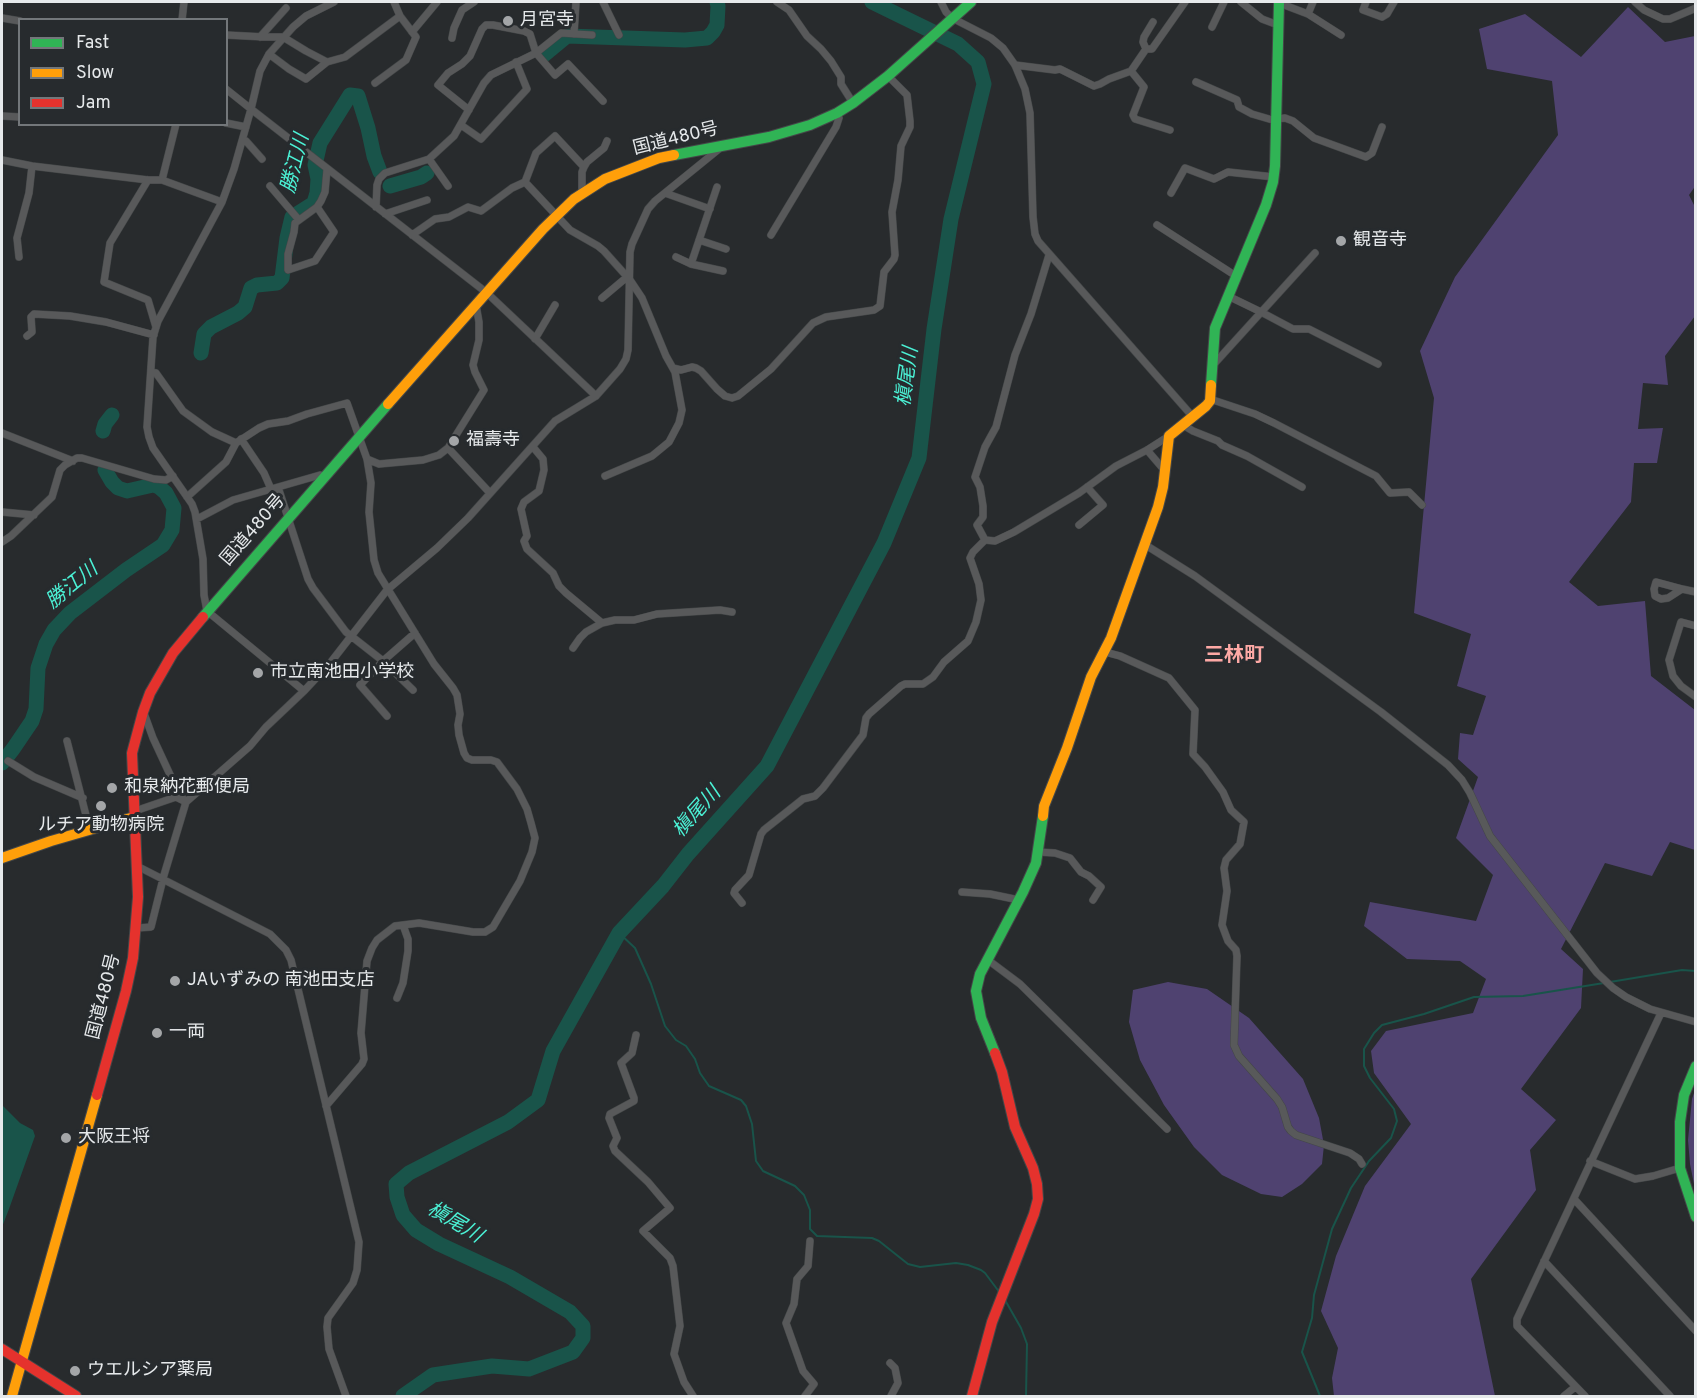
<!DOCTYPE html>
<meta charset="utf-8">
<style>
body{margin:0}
#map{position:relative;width:1697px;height:1398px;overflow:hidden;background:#282b2d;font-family:Overpass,sans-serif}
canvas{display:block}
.frame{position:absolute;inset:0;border:3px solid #e6e9eb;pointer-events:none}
.legend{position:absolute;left:18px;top:18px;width:210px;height:108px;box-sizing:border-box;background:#272b2e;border:2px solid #73777a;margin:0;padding:8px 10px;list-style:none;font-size:18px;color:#e6e9eb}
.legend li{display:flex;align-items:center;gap:12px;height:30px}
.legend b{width:30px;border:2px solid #73777a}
</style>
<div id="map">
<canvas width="1697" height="1398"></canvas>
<div class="frame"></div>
<ul class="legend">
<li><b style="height:8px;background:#30b455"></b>Fast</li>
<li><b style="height:8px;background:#ff9f0a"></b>Slow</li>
<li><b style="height:8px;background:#e5322d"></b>Jam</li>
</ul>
</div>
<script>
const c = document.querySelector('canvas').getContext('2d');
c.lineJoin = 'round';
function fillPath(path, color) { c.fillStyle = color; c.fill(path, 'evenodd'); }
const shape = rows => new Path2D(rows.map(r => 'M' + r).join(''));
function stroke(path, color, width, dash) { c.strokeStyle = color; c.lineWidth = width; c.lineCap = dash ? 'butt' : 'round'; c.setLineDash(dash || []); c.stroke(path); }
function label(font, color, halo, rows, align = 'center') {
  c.font = font + ' Overpass,"Noto Sans JP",sans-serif'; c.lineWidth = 6; c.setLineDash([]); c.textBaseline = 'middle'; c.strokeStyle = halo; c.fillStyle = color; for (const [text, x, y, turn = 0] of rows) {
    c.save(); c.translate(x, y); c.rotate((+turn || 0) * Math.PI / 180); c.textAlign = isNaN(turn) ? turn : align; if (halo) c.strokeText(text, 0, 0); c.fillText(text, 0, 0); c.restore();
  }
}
fillPath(shape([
 [1628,7,1665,42,1695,36,1696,185,1689,195,1695,207,1695,316,1665,356,1668,385,1643,383,1638,429,1663,428,1657,463,1634,463,1631,502,1569,582,1598,606,1645,601,1651,676,1695,710,1695,850,1670,842,1652,876,1605,863,1561,949,1583,969,1581,1008,1521,1089,1556,1120,1530,1150,1536,1190,1471,1279,1495,1396,1334,1396,1332,1378,1338,1348,1321,1311,1336,1256,1365,1186,1411,1124,1374,1073,1371,1051,1386,1031,1473,1013,1486,979,1460,961,1407,959,1364,926,1370,902,1476,921,1493,875,1456,838,1478,777,1458,759,1460,733,1473,735,1486,696,1457,686,1471,634,1414,613,1434,398,1420,351,1455,277,1558,135,1552,81,1487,69,1479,29,1525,14,1581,57],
 [1168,982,1207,989,1249,1018,1303,1079,1319,1118,1324,1145,1322,1164,1302,1184,1282,1197,1261,1194,1222,1175,1194,1147,1164,1105,1140,1060,1129,1022,1133,990],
 [1695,1090,1695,1189,1690,1164,1688,1140,1692,1099]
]), '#4f4270');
fillPath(shape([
 [2,1105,20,1123,33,1130,35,1136,9,1209,2,1227]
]), '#19544a');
stroke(shape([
 [619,933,635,948,651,984,665,1026,676,1040,686,1046,695,1059,700,1073,709,1086,741,1100,746,1106,752,1124,756,1161,763,1171,795,1186,804,1195,810,1210,810,1229,817,1236,872,1238,879,1241,908,1264,920,1267,956,1263,968,1265,981,1270,985,1273,1000,1293],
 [1610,982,1682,970,1696,971],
 [1005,1300,1021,1328,1027,1344,1026,1396],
 [1320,1396,1302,1352,1312,1318,1314,1295,1332,1229,1351,1188,1369,1161,1391,1138,1397,1121,1394,1109,1370,1078,1364,1066,1364,1049,1374,1033,1382,1025,1424,1014,1474,997,1523,996,1604,983]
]), '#19544a', 2);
stroke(shape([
 [544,55,567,36,685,40,707,38,713,32,717,25,718,6,717,2],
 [390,186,421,177,427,173],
 [201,353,204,334,211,327,238,313,245,307,251,288,257,285,277,283,282,278,287,238,292,217,314,203,317,193,318,179,315,165,320,143,350,95,358,96,368,128,374,156,380,172],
 [103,431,105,424,112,415],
 [2,763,13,749,32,721,36,709,38,668,46,644,54,630,70,613,126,570,163,545,172,530,174,508,166,493,159,487,153,485,127,491,118,488,112,482,105,470],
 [403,1396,433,1375,492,1366,529,1369,573,1352,583,1338,583,1326,570,1312,510,1277,439,1244,416,1230,403,1215,397,1197,396,1184,409,1173,508,1122,538,1100,553,1051,619,933,663,886,688,854,767,766,884,543,919,458,934,329,951,219,984,84,978,62,958,44,872,2]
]), '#19544a', 15);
const street = shape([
 [334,2,306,16,293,27,269,54,260,71,251,109,487,293,596,396],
 [603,2,619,35],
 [777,2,789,10,807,36,821,49,831,61,841,77,841,84,853,103],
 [941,2,946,12,952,18,991,38,1003,48,1015,65,1025,89,1030,113,1033,217,1035,234,1038,241,1193,417],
 [1241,2,1262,19,1278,25],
 [1366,2,1363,10,1382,17,1387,14,1394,2],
 [1635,2,1644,10,1663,19,1670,19,1696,8],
 [1279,3,1308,14,1341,35],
 [1308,14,1313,2],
 [2,18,20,21],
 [182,20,184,2],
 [1212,27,1224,2],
 [412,32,437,2],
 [574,34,576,2],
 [226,35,265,37,283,37,306,51,327,62],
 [260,37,286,8],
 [452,38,454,28,462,10,474,2],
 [1146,49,1143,42,1144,37,1153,22],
 [269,54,289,69,306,79,327,62,345,57,400,16],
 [1015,65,1055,70,1060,69,1094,86,1100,84,1109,79,1131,71],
 [1196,82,1237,100,1239,107,1252,114,1276,121],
 [375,83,406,60,416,37,400,16,394,2],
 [226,89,251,109,234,169,222,202,158,321,153,337,147,427,149,437,153,448,192,504,195,512,203,559,204,595,207,611,304,691],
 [469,110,438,85,448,73,462,64,470,56,482,29,486,25,493,25,524,31,530,34,536,53,555,75,568,64,603,101],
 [2,116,20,117],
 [1276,119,1285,118,1293,121,1314,138,1366,157,1372,153,1382,127],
 [226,123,246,127],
 [461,125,481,139,527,89,516,62],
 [1170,130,1135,119,1133,115,1144,87,1131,71,1146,49,1152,49,1185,2],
 [242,141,246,141,262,159],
 [429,159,448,186],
 [2,160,32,166,148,180,162,180,222,202],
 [148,180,110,243,104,282,148,300,156,327],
 [162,180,176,124],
 [525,182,570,230,598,246,604,251,630,280,642,298,666,356,675,372,682,410,679,423,669,442,652,456,605,476],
 [270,186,299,220],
 [582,193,582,172,584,167,587,162,604,148,607,141],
 [665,193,710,209],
 [1171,193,1185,168,1214,179,1228,172,1274,177],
 [317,207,334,232,315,261,288,270,288,254,294,232,295,223,317,207,321,201,325,192,327,169],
 [376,207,377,185,379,179,385,173,429,159,454,136,484,83,491,75,536,53,561,33,592,35],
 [385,214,427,200],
 [1157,225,1236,276],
 [412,235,435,219,449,217,468,207,481,211,512,188,525,182,536,153,555,136,584,167],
 [771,235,836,127,839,118,837,113],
 [699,240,726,249],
 [19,257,17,238,29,193,32,166],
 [676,257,691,264,723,271],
 [691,264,717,187],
 [1228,296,1261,312,1293,329,1309,329,1378,364],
 [602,298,627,277],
 [27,336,32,332,31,317,34,314,70,316,106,322,154,335],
 [535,339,555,305],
 [1214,364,1315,253],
 [673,368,681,370,692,367,696,368,701,371,717,389,725,396,732,398,738,396,771,369,813,323,826,317,874,310,880,306,884,272,894,259,895,255,892,212,898,180,901,146,910,127,910,121,907,95,888,76],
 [151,372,156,373,183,411,212,432,236,443],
 [1210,399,1255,414,1274,423,1376,476,1390,493,1409,492,1422,505],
 [1183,425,1193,431,1218,441,1222,445,1247,456,1302,487],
 [2,433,73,461],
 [241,439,264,473,271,489],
 [533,447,543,459,544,470,539,491,524,502,521,509,527,536,524,541,527,549,553,573,559,586,566,593,602,623],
 [448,448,490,493],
 [1147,450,1165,471],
 [367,459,379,464,423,460,439,455,448,448,484,390,475,372,473,365,479,340,479,322,476,305],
 [278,487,308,579,313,588,346,632,383,661,413,690],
 [187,497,226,462,236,443,259,428,268,424,288,421,307,414,347,403,367,459,371,483,369,512,374,560,378,573,434,664,453,688,457,695,460,714,458,725,459,735,464,753,467,758,472,760,491,760,497,762,517,789,527,809,531,823,535,838,532,852,520,881,493,927,485,932,473,932,419,923,395,926,377,940,372,948,367,961,361,1033,364,1059,362,1064,326,1106],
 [2,512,34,515],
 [197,519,233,500,320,475,324,477],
 [1079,525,1103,505,1087,487],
 [985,540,977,525,983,517,983,506,980,487,975,477,985,447,996,427,1015,355,1031,314,1049,255],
 [985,540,995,541,1014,532,1079,493,1116,466,1147,450,1169,436],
 [2,542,11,536,52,497,60,470,65,465,77,458,82,458,154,479,166,480,173,476],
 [1144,544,1195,576,1381,712,1448,765,1462,780,1470,793,1490,836,1597,973,1613,988,1626,997,1650,1009,1696,1022],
 [1682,589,1656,582,1654,589,1655,596,1661,599,1668,598,1682,589,1696,592],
 [1696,626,1681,622,1669,660,1673,676,1681,686,1696,697],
 [573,648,580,638,586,632,602,623,615,620,634,620,657,614,720,610,732,612],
 [1105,652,1120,656,1169,678,1195,710,1193,754,1205,767,1223,792,1231,810,1244,822,1240,844,1226,860,1224,868,1227,891,1222,925,1228,941,1236,950,1237,956,1234,1045,1239,1056,1277,1099,1282,1107,1288,1127,1291,1131,1296,1135,1350,1153,1359,1159,1362,1164],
 [145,716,153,738,179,794,186,802],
 [387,716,360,685,383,661,415,633],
 [67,741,90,831],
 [8,761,34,777,83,798],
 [136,815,138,810,176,797,182,800],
 [1038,852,1055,853,1070,858,1081,872,1089,876,1101,887,1093,900],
 [137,866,270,934,286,950,291,960,359,1242,357,1270,353,1283,328,1318,327,1327,329,1349,346,1396],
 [962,892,990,894,1019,900],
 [742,903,734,893,735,890,749,875,761,834,764,830,803,799,815,796,823,788,863,735,866,718,869,714,901,686,905,684,923,684,933,677,944,662,968,641,976,622,981,600,979,584,970,558,973,552,985,540],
 [137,928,151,927,164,875,186,802,250,746,266,727,304,691,331,662,387,590,437,548,468,518,555,421,596,396,620,369,626,359,628,350,630,252,632,244,648,209,655,201,719,149],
 [988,960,1020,984,1167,1129],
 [397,998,403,983,408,951,408,939,403,925],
 [636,1035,632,1053,621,1063,634,1098,634,1101,610,1114,609,1118,617,1138,613,1146,615,1151,648,1182,670,1208,643,1231,670,1258,673,1266,680,1326,674,1354,684,1382,693,1396],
 [1590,1161,1635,1179,1653,1176,1680,1168],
 [1574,1199,1696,1331],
 [1544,1261,1670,1396],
 [890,1363,895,1368,898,1383,891,1396],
 [805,1396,814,1384,803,1371,786,1323,794,1304,797,1279,808,1266,810,1241],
 [1564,1396,1575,1387],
 [1585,1396,1517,1326,1517,1319,1661,1013]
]);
const fast = shape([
 [674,155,769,137,810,125,837,113,853,103,888,76,971,2],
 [1211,385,1215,328,1266,205,1273,182,1275,166,1279,2],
 [203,617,388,404],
 [995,1053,981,1018,976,991,980,974,1023,892,1036,863,1043,816],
 [1696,1066,1684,1095,1680,1122,1680,1168,1696,1217]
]);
const slow = shape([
 [388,404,543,229,574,199,605,179,659,158,674,155],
 [1043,816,1044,806,1067,748,1091,677,1111,638,1158,507,1163,487,1169,436,1206,406,1210,401,1211,385],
 [2,858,51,841,134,817],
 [12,1396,97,1095]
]);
const jam = shape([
 [97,1095,126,991,133,958,138,897,132,753,143,712,150,693,173,653,203,617],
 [2,1349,76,1396],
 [972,1396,992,1322,1034,1214,1038,1199,1037,1184,1033,1168,1015,1127,1002,1072,995,1053]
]);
stroke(street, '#444748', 8);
stroke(fast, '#444748', 12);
stroke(slow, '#444748', 12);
stroke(jam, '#444748', 12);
stroke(street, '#58595a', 7);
stroke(fast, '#30b455', 10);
stroke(slow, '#ff9f0a', 10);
stroke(jam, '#e5322d', 10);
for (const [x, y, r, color] of [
 [508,21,6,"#a4a6a8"],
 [1341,241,6,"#a4a6a8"],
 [454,441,6,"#a4a6a8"],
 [258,673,6,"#a4a6a8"],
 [112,788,6,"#a4a6a8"],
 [101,806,6,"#a4a6a8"],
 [175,981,6,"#a4a6a8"],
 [157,1033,6,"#a4a6a8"],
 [66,1138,6,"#a4a6a8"],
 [75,1371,6,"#a4a6a8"]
]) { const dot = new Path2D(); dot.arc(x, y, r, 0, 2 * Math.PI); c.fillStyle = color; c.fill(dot); stroke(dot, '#272b2e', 2); }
label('18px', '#e6e9eb', '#272b2e', [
 ["月宮寺",520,21],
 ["観音寺",1353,241],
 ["福壽寺",466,441],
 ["市立南池田小学校",270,673],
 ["和泉納花郵便局",124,788],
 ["ルチア動物病院",101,826,"center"],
 ["JAいずみの 南池田支店",187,981],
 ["一両",169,1033],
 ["大阪王将",78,1138],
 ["ウエルシア薬局",87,1371]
], 'left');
label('18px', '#e6e9eb', '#272b2e', [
 ["国道480号",676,140,-14],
 ["国道480号",254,531,-49],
 ["国道480号",105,997,-76]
]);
label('italic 20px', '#4bf1d5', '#272b2e', [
 ["勝江川",297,164,-76],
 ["槇尾川",909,377,-82],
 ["勝江川",73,587,-39],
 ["槇尾川",698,813,-48],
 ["槇尾川",454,1224,31]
]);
label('bold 20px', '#fda9a5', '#272b2e', [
 ["三林町",1234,657]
]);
</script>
